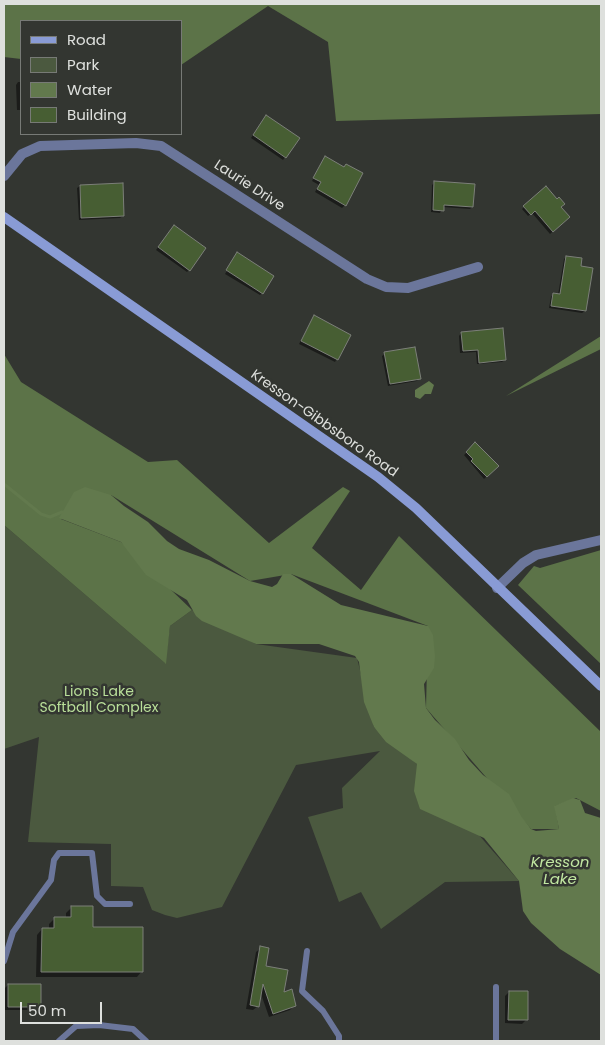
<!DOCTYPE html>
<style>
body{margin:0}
#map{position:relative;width:605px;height:1045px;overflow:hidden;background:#333631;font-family:Poppins,sans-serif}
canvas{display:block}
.frame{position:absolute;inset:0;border:5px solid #dee0dd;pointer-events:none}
.legend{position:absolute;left:20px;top:20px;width:162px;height:115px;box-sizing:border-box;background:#333631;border:1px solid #777a76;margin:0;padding:6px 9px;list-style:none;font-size:15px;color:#dee0dd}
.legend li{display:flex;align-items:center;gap:10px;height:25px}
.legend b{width:25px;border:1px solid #777a76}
.scale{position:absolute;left:20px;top:1002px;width:82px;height:22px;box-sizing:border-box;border:2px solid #dee0dd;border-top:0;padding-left:6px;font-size:15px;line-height:18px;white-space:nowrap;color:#dee0dd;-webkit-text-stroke:4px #333631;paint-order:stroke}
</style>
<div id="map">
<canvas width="605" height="1045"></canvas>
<div class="frame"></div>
<ul class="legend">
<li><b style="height:6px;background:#899bd5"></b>Road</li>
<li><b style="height:14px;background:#4b593f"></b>Park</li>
<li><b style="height:14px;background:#62794d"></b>Water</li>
<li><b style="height:14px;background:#475e33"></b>Building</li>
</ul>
<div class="scale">50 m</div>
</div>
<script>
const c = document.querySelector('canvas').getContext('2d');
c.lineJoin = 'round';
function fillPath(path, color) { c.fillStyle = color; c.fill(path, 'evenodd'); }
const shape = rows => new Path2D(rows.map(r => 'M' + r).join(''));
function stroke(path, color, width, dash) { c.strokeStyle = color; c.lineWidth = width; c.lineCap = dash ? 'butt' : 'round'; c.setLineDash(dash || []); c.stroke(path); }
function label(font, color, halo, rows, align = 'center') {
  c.font = font + ' Poppins,sans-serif'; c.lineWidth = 5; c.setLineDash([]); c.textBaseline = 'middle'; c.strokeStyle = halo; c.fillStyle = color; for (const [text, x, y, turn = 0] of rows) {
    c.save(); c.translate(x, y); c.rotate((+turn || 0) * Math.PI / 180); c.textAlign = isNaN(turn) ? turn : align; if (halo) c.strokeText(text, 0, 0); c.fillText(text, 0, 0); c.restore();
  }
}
fillPath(shape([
 [4,525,165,663,170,626,192,610,256,644,357,658,374,727,417,764,519,881,445,882,381,929,361,892,339,902,308,817,343,808,342,788,380,751,296,765,222,907,177,918,165,915,152,910,143,887,111,886,111,844,28,842,39,737,4,749]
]), '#4b593f');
fillPath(shape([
 [4,4,601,4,601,114,336,121,328,42,268,6,181,65,181,21,21,21,21,59,4,57],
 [601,336,601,349,506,396],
 [4,354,21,382,148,462,177,460,269,543,343,487,350,491,312,548,361,590,399,536,601,732,601,811,576,798,555,806,559,829,531,829,426,708,428,626,291,574,250,581,111,495,61,519,121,542,192,610,170,626,166,664,4,525],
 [601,550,601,664,518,585,534,566,540,568]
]), '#5c7348');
fillPath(shape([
 [429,381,434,385,431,394,425,394,420,399,415,397,415,390],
 [85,487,111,495,124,506,148,522,167,541,179,549,209,560,250,581,272,587,277,584,283,574,291,574,341,605,428,626,433,635,435,656,434,668,424,684,426,708,435,720,455,739,469,760,483,775,509,794,521,816,531,829,536,831,559,829,554,806,573,798,580,800,585,813,601,818,601,975,560,949,531,923,523,911,519,881,484,838,420,809,414,791,417,764,386,742,374,727,364,702,359,662,355,656,319,644,256,644,202,621,196,616,187,600,146,575,121,542,59,518,74,492]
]), '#62794d');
fillPath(shape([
 [18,82,21,82,21,110,17,110,16,85],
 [264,119,299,138,283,160,251,138],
 [323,160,345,205,342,208,315,192,319,185,312,181],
 [435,182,472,207,470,209,443,207,440,213,431,212,432,185],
 [80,186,123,216,120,218,79,220,77,188],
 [546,188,568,217,550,234,532,213,528,216,522,209],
 [172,229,189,270,187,272,156,250],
 [237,255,262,293,260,295,225,274],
 [566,257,579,267,585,311,582,313,549,308,551,297,553,294,558,295,564,259],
 [314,317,350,335,335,362,299,344],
 [461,333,505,360,502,362,477,364,476,352,460,353,459,336],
 [385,354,419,378,417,381,388,386,382,356],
 [475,444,497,466,484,479,464,455],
 [71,908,92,928,142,971,137,977,36,977,37,935,42,929,49,929,49,924,54,919,66,919,66,913],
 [261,948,264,967,283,994,292,991,294,998,293,1000,294,1005,290,1010,269,1017,260,991,258,1006,253,1010,246,1009,256,952],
 [8,985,39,1006,35,1010,4,1010,4,989],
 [509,992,526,1020,522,1024,505,1023,505,996]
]), '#0007');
stroke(shape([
 [4,484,41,514,50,517,62,512]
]), '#62794d', 3);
const building = shape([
 [266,115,300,138,286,158,253,135,266,115],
 [325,156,344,167,346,164,363,173,346,206,317,189,321,182,313,178,325,156],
 [434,181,475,184,473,207,444,205,444,211,433,210,434,181],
 [123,183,124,216,81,218,80,185,123,183],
 [546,186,557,199,559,197,565,204,561,207,570,217,553,232,535,211,531,215,523,206,546,186],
 [174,225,206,248,190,271,158,247,174,225],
 [237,252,274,276,263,294,226,270,237,252],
 [566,256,582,258,581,266,593,268,586,311,551,306,553,293,560,294,566,256],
 [314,315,351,335,338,360,301,341,314,315],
 [503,328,506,360,479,363,478,350,463,351,461,332,503,328],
 [415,347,421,379,390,384,384,352,415,347],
 [475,442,499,466,487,477,471,461,473,459,466,452,475,442],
 [71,906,93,906,93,927,143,927,143,972,41,972,42,928,54,928,54,917,71,917,71,906],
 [260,946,269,948,266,966,288,970,284,992,292,989,296,1006,273,1014,263,984,259,1007,250,1005,260,946],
 [8,984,41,984,41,1007,8,1007,8,984],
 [509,991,528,991,528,1020,508,1020,509,991]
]);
fillPath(building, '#475e33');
stroke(building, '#7c7f79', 1);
stroke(shape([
 [307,951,302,991,323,1011,339,1036,339,1041],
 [4,961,13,932,51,880,54,860,59,853,92,853,97,896,105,904,130,904],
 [59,1041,76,1026,99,1025,133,1029,146,1041],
 [496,1041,496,987]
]), '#6b769b', 6);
stroke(shape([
 [4,176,22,154,40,146,136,143,161,146,367,279,386,287,408,288,478,267],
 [497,588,523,563,536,555,601,540]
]), '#6b769b', 10);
stroke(shape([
 [4,217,378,477,416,508,601,686]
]), '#899bd5', 10);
label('14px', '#dee0dd', '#333631', [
 ["Laurie Drive",249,186,33],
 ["Kresson-Gibbsboro Road",324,424,35]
]);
label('14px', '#b9df99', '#333631', [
 ["Lions Lake",99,692],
 ["Softball Complex",99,708]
]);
label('italic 15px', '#c2e8a2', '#333631', [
 ["Kresson",560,863],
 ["Lake",560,880]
]);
</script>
